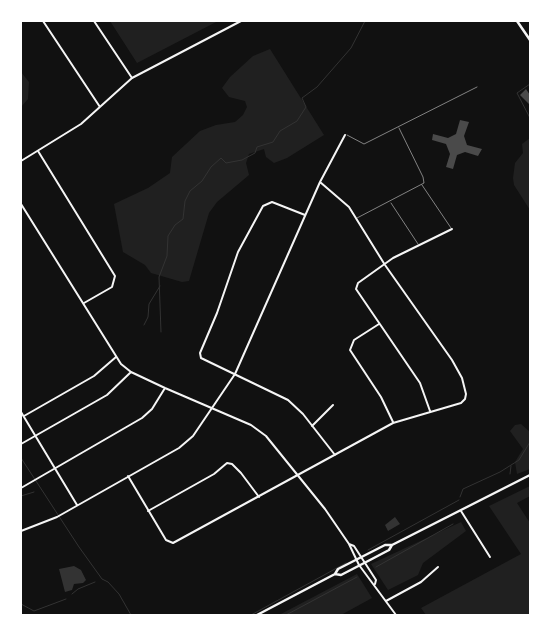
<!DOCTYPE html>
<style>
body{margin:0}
#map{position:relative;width:551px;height:636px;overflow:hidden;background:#111;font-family:Raleway,sans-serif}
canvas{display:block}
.frame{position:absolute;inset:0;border:22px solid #fff;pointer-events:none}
</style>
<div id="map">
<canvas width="551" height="636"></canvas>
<div class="frame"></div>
</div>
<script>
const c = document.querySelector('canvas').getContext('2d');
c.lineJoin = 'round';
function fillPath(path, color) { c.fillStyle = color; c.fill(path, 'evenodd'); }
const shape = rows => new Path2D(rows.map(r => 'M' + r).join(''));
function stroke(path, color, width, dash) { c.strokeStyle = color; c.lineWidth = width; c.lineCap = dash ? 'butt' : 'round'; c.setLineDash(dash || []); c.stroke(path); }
fillPath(shape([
 [110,21,218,21,137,63],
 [270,49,324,135,287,158,274,163,266,157,264,149,249,154,246,163,249,175,217,202,209,213,189,281,182,282,151,273,145,265,123,252,114,204,148,188,170,173,172,157,200,131,216,125,235,122,243,115,247,107,245,101,229,97,222,88,230,77,253,56],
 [21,72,29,82,28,99,21,107],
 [530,138,530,210,514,185,513,178,515,163,523,153,522,144],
 [521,424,530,432,530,469,517,474,515,462,523,449,510,431,515,425],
 [530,486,530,496,517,503,530,523,530,615,426,615,421,608,521,554,489,506],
 [461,522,466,531,423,563,418,575,388,590,371,564],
 [357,574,372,598,341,615,279,615]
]), '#202020');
fillPath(shape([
 [395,517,400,524,388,531,385,525],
 [74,566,81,570,86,580,83,583,74,584,72,590,65,592,59,569]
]), '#333');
stroke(shape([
 [530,84,517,93,530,118],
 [144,325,148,317,149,304,160,286],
 [161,332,159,277,167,256,168,236,175,225,183,219,185,201,190,191,202,181,211,167,221,158,226,163,242,160,255,153,257,147,273,142,280,131,297,121,306,107,302,98,317,87,351,48,365,21],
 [21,458,79,547,102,579,108,582,119,594,131,615],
 [510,474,511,466],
 [21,496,34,492],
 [460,497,463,489,500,472,519,460,530,442],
 [368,550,459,500],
 [376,567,453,524],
 [72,594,78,589,95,582],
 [21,604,34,611,66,599],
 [251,615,346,563],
 [286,615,357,577]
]), '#333', 1);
fillPath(shape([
 [526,89,530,95,530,105,520,95],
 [460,120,469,122,464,136,467,145,482,149,478,156,465,152,457,155,453,169,446,167,450,154,446,144,432,140,433,134,448,138,456,134]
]), '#4a4a4a');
stroke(shape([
 [347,135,364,144,477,87],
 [422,185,451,228],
 [391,203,418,244],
 [357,218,424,183,423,177,399,128]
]), '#f5f5f5', 0.5);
stroke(shape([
 [94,21,132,78],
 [38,151,115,276,112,287,84,303],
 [21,204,121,364,131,372,165,388,251,425,266,436,325,509,349,544,359,565,396,615],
 [305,215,272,202,263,206,238,252,217,313,200,353,201,358,288,400,303,414,335,455],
 [379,324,354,340,350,350,381,397,393,422],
 [430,411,420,383,356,289,358,283,393,258,452,229],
 [21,412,77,505],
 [24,416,94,376,116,357],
 [312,426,333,405],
 [21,444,107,395,131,372],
 [128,476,166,540,173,543,393,423,461,403,465,399,466,394,462,378,452,360,385,265,349,207,320,182],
 [21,488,142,418,152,409,165,388],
 [148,511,214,474,227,463,232,464,241,473,259,497],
 [461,511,490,557],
 [21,531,57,517,179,448,193,436,235,374,320,182,345,135],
 [349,544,354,546,376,580,375,584],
 [386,601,421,582,438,567]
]), '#f5f5f5', 2);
stroke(shape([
 [43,21,100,107],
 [21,161,81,124,132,78,241,21]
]), '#f5f5f5', 2);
stroke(shape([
 [517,21,530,40],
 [335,574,338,569,385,545,392,545],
 [257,615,335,574,341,575,370,560,389,550,392,545,530,475]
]), '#f5f5f5', 2.5);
</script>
